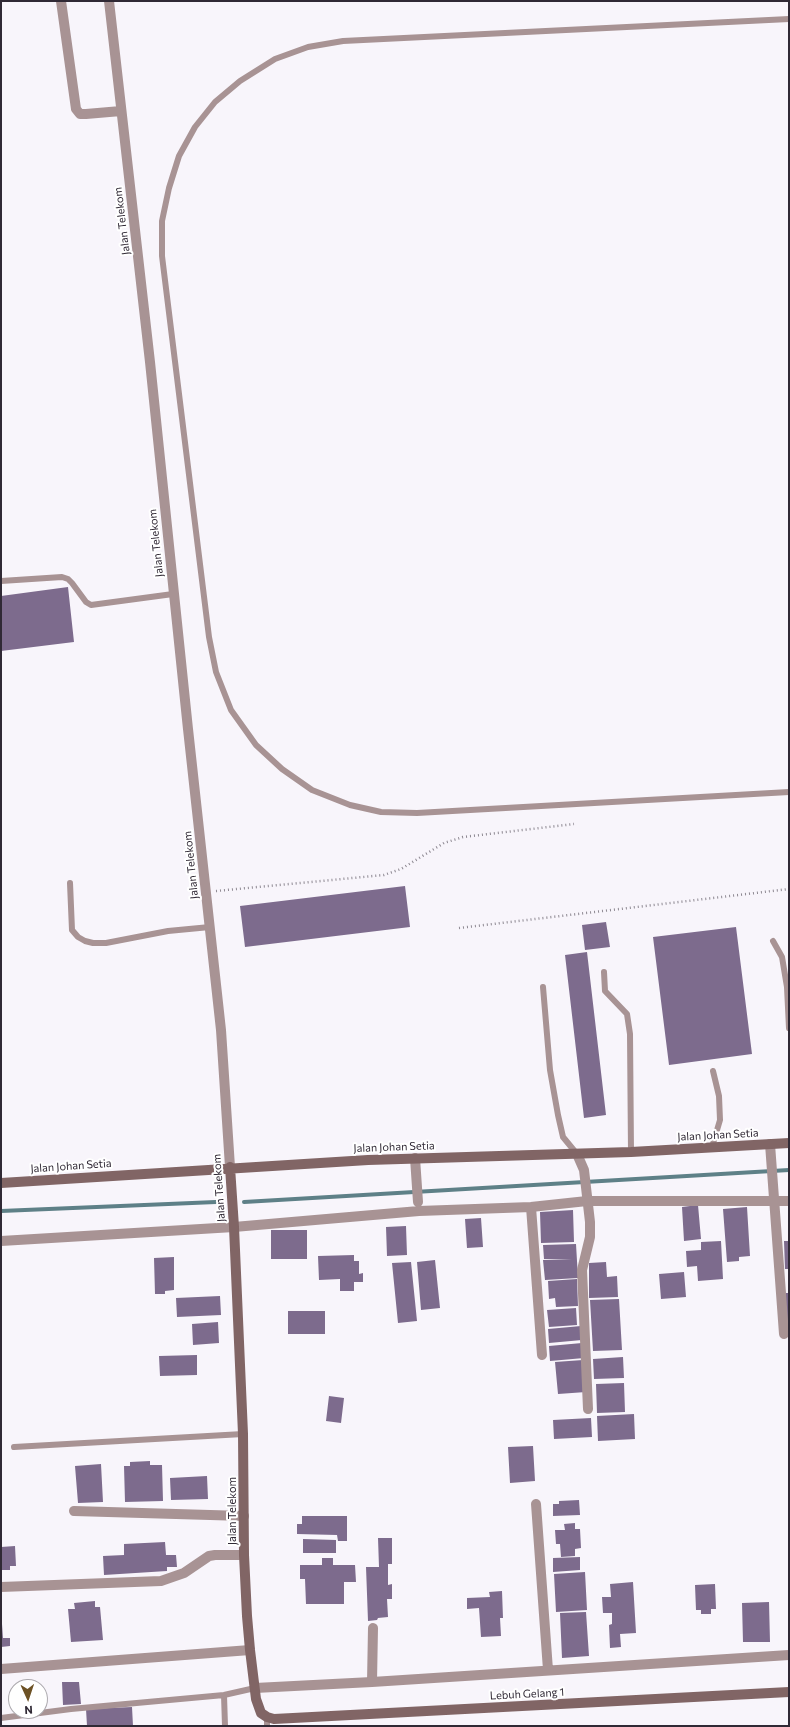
<!DOCTYPE html>
<style>
body{margin:0}
#map{position:relative;width:790px;height:1727px;overflow:hidden;background:#f8f5fb;font-family:Commissioner,sans-serif}
canvas{display:block}
.frame{position:absolute;inset:0;border:2px solid #302935;pointer-events:none}
.north{position:absolute;left:8px;top:1679px;width:40px;height:40px;box-sizing:border-box;background:#fff;border:1px solid #aca9ae;border-radius:50%;rotate:177deg;font-size:11px;font-weight:700;line-height:16px;text-align:center;color:#302935}
.north::after{content:'';display:block;margin:auto;width:14px;height:18px;background:#6d5225;clip-path:polygon(50% 0,100% 100%,50% 72%,0 100%)}
</style>
<div id="map">
<canvas width="790" height="1727"></canvas>
<div class="frame"></div>
<div class="north">N</div>
</div>
<script>
const c = document.querySelector('canvas').getContext('2d');
c.lineJoin = 'round';
const shape = rows => new Path2D(rows.map(r => 'M' + r).join(''));
function stroke(path, color, width, dash) { c.strokeStyle = color; c.lineWidth = width; c.lineCap = dash ? 'butt' : 'round'; c.setLineDash(dash || []); c.stroke(path); }
function fillPath(path, color) { c.fillStyle = color; c.fill(path, 'evenodd'); }
function label(font, color, halo, rows, align = 'center') {
  c.font = font + ' Commissioner,sans-serif'; c.lineWidth = 4; c.setLineDash([]); c.textBaseline = 'middle'; c.strokeStyle = halo; c.fillStyle = color; for (const [text, x, y, turn = 0] of rows) {
    c.save(); c.translate(x, y); c.rotate((+turn || 0) * Math.PI / 180); c.textAlign = isNaN(turn) ? turn : align; if (halo) c.strokeText(text, 0, 0); c.fillText(text, 0, 0); c.restore();
  }
}
stroke(shape([
 [244,1202,789,1170],
 [1,1211,216,1202]
]), '#5e8087', 4);
fillPath(shape([
 [68,587,74,642,1,651,1,596],
 [405,886,410,927,245,947,240,906],
 [606,922,610,947,585,950,582,925],
 [736,927,752,1054,669,1065,653,937],
 [587,952,606,1115,584,1118,565,955],
 [698,1205,701,1239,684,1241,682,1207],
 [747,1207,750,1256,739,1257,739,1261,727,1262,723,1209],
 [573,1210,574,1242,541,1243,540,1212],
 [481,1218,483,1247,467,1248,465,1219],
 [406,1226,407,1255,387,1256,386,1227],
 [271,1230,307,1230,307,1259,271,1259],
 [721,1241,723,1279,698,1281,697,1266,687,1267,686,1251,701,1250,701,1242],
 [784,1241,789,1241,789,1269,785,1269],
 [576,1244,578,1278,545,1280,543,1260,572,1259,544,1259,543,1245],
 [354,1255,354,1261,359,1261,359,1274,363,1273,363,1282,354,1282,354,1291,340,1291,340,1279,319,1280,318,1256],
 [174,1257,174,1290,165,1291,165,1294,155,1294,154,1258],
 [435,1260,440,1308,421,1310,417,1262],
 [411,1262,417,1321,398,1323,392,1263],
 [606,1262,607,1277,617,1276,618,1297,589,1298,589,1263],
 [684,1272,686,1297,661,1299,659,1274],
 [577,1279,578,1306,556,1307,555,1298,549,1299,548,1281],
 [785,1293,789,1293,789,1336,787,1336],
 [220,1296,221,1315,177,1317,176,1298],
 [619,1299,622,1350,593,1351,590,1300],
 [576,1308,577,1325,549,1327,547,1310],
 [288,1311,325,1311,325,1334,288,1334],
 [218,1322,219,1343,193,1345,192,1324],
 [581,1326,582,1340,549,1343,548,1329],
 [582,1343,584,1358,550,1361,549,1346],
 [197,1355,197,1375,160,1376,159,1356],
 [623,1357,624,1378,594,1379,593,1359],
 [583,1360,586,1392,558,1394,555,1362],
 [624,1383,625,1412,597,1413,596,1384],
 [329,1396,344,1398,341,1423,326,1421],
 [634,1414,635,1439,598,1441,597,1416],
 [591,1418,592,1437,554,1439,553,1420],
 [533,1446,535,1481,510,1483,508,1447],
 [150,1461,150,1465,162,1465,163,1501,125,1502,124,1466,130,1466,130,1462],
 [101,1464,103,1502,78,1503,75,1466],
 [207,1476,208,1499,171,1500,170,1478],
 [579,1500,580,1515,553,1516,553,1504,559,1504,559,1501],
 [302,1516,347,1516,347,1541,338,1541,337,1535,297,1534,297,1524,302,1524],
 [575,1523,575,1529,580,1529,581,1548,575,1549,575,1556,561,1557,560,1544,556,1544,555,1530,565,1530,564,1524],
 [378,1538,392,1538,392,1564,388,1564,388,1585,392,1584,392,1599,387,1599,388,1617,378,1618,377,1620,368,1621,366,1567,379,1567],
 [303,1539,336,1540,336,1553,303,1553],
 [165,1542,166,1555,176,1555,177,1567,167,1567,167,1571,104,1575,103,1556,124,1555,124,1544],
 [15,1546,16,1566,10,1566,10,1570,1,1570,1,1547],
 [580,1557,580,1570,553,1572,553,1558],
 [322,1558,333,1558,333,1565,355,1565,356,1582,344,1582,344,1604,306,1604,305,1579,300,1579,300,1565,322,1565],
 [585,1572,587,1610,556,1612,554,1574],
 [633,1582,636,1633,620,1634,621,1647,610,1648,609,1625,612,1624,612,1613,603,1613,602,1597,611,1597,610,1584],
 [715,1584,716,1609,711,1609,711,1614,701,1614,701,1610,696,1610,695,1585],
 [502,1591,503,1618,500,1618,501,1636,481,1637,479,1608,467,1609,467,1598,490,1597,489,1592],
 [95,1601,95,1607,100,1607,103,1640,71,1642,68,1609,75,1609,74,1603],
 [769,1602,770,1642,743,1642,742,1603],
 [586,1612,589,1656,562,1658,560,1613],
 [1,1624,2,1624,3,1638,10,1638,10,1646,1,1647],
 [62,1682,79,1682,81,1704,63,1705],
 [132,1707,133,1726,87,1726,86,1709]
]), '#7d6b8d');
stroke(shape([
 [216,891,384,875,401,869,444,843,463,837,574,824],
 [459,928,789,889]
]), '#8d8891', 2.5, [1, 3]);
stroke(shape([
 [789,19,343,41,308,47,275,59,240,81,215,102,195,127,179,156,169,188,162,221,162,256,209,637,216,672,231,710,256,745,282,769,312,790,350,805,381,812,417,813,789,792],
 [1,581,62,577,68,579,72,583,86,602,91,605,173,594],
 [70,883,72,930,78,937,85,941,93,943,106,943,168,931,210,927],
 [773,941,782,957,787,987,789,1028],
 [604,972,605,991,627,1014,630,1034,631,1152],
 [543,987,550,1070,558,1115,563,1137,577,1154],
 [712,1147,720,1120,719,1096,713,1071],
 [14,1447,243,1434],
 [224,1695,225,1726],
 [267,1717,267,1726],
 [1,1718,71,1709,224,1695,255,1688]
]), '#a89394', 6);
stroke(shape([
 [61,1,76,109,80,114,86,114,121,111],
 [109,1,150,362,188,729,221,1030,230,1167],
 [770,1144,784,1334],
 [577,1154,584,1170,590,1222,590,1237,582,1270,588,1409],
 [415,1158,418,1202],
 [531,1207,542,1355],
 [1,1241,234,1227,419,1211,531,1207,587,1201,789,1201],
 [536,1504,548,1670],
 [74,1511,244,1516],
 [1,1587,161,1581,184,1573,209,1556,215,1555,244,1555],
 [1,1669,250,1650],
 [372,1682,373,1628],
 [255,1688,372,1682,789,1655]
]), '#a89394', 10);
stroke(shape([
 [230,1167,234,1227,243,1434,244,1555,247,1616,250,1650,256,1699,261,1713,267,1717,274,1719,789,1692],
 [1,1183,368,1160,631,1152,789,1143]
]), '#816565', 10);
label('11px', '#302935', '#fff', [
 ["Jalan Telekom",122,221,-97],
 ["Jalan Telekom",156,543,-96],
 ["Jalan Telekom",191,865,-96],
 ["Jalan Johan Setia",718,1135,-3],
 ["Jalan Johan Setia",394,1147,-2],
 ["Jalan Johan Setia",71,1166,-4],
 ["Jalan Telekom",219,1188,-94],
 ["Jalan Telekom",232,1511,-90],
 ["Lebuh Gelang 1",527,1694,-3]
]);
</script>
